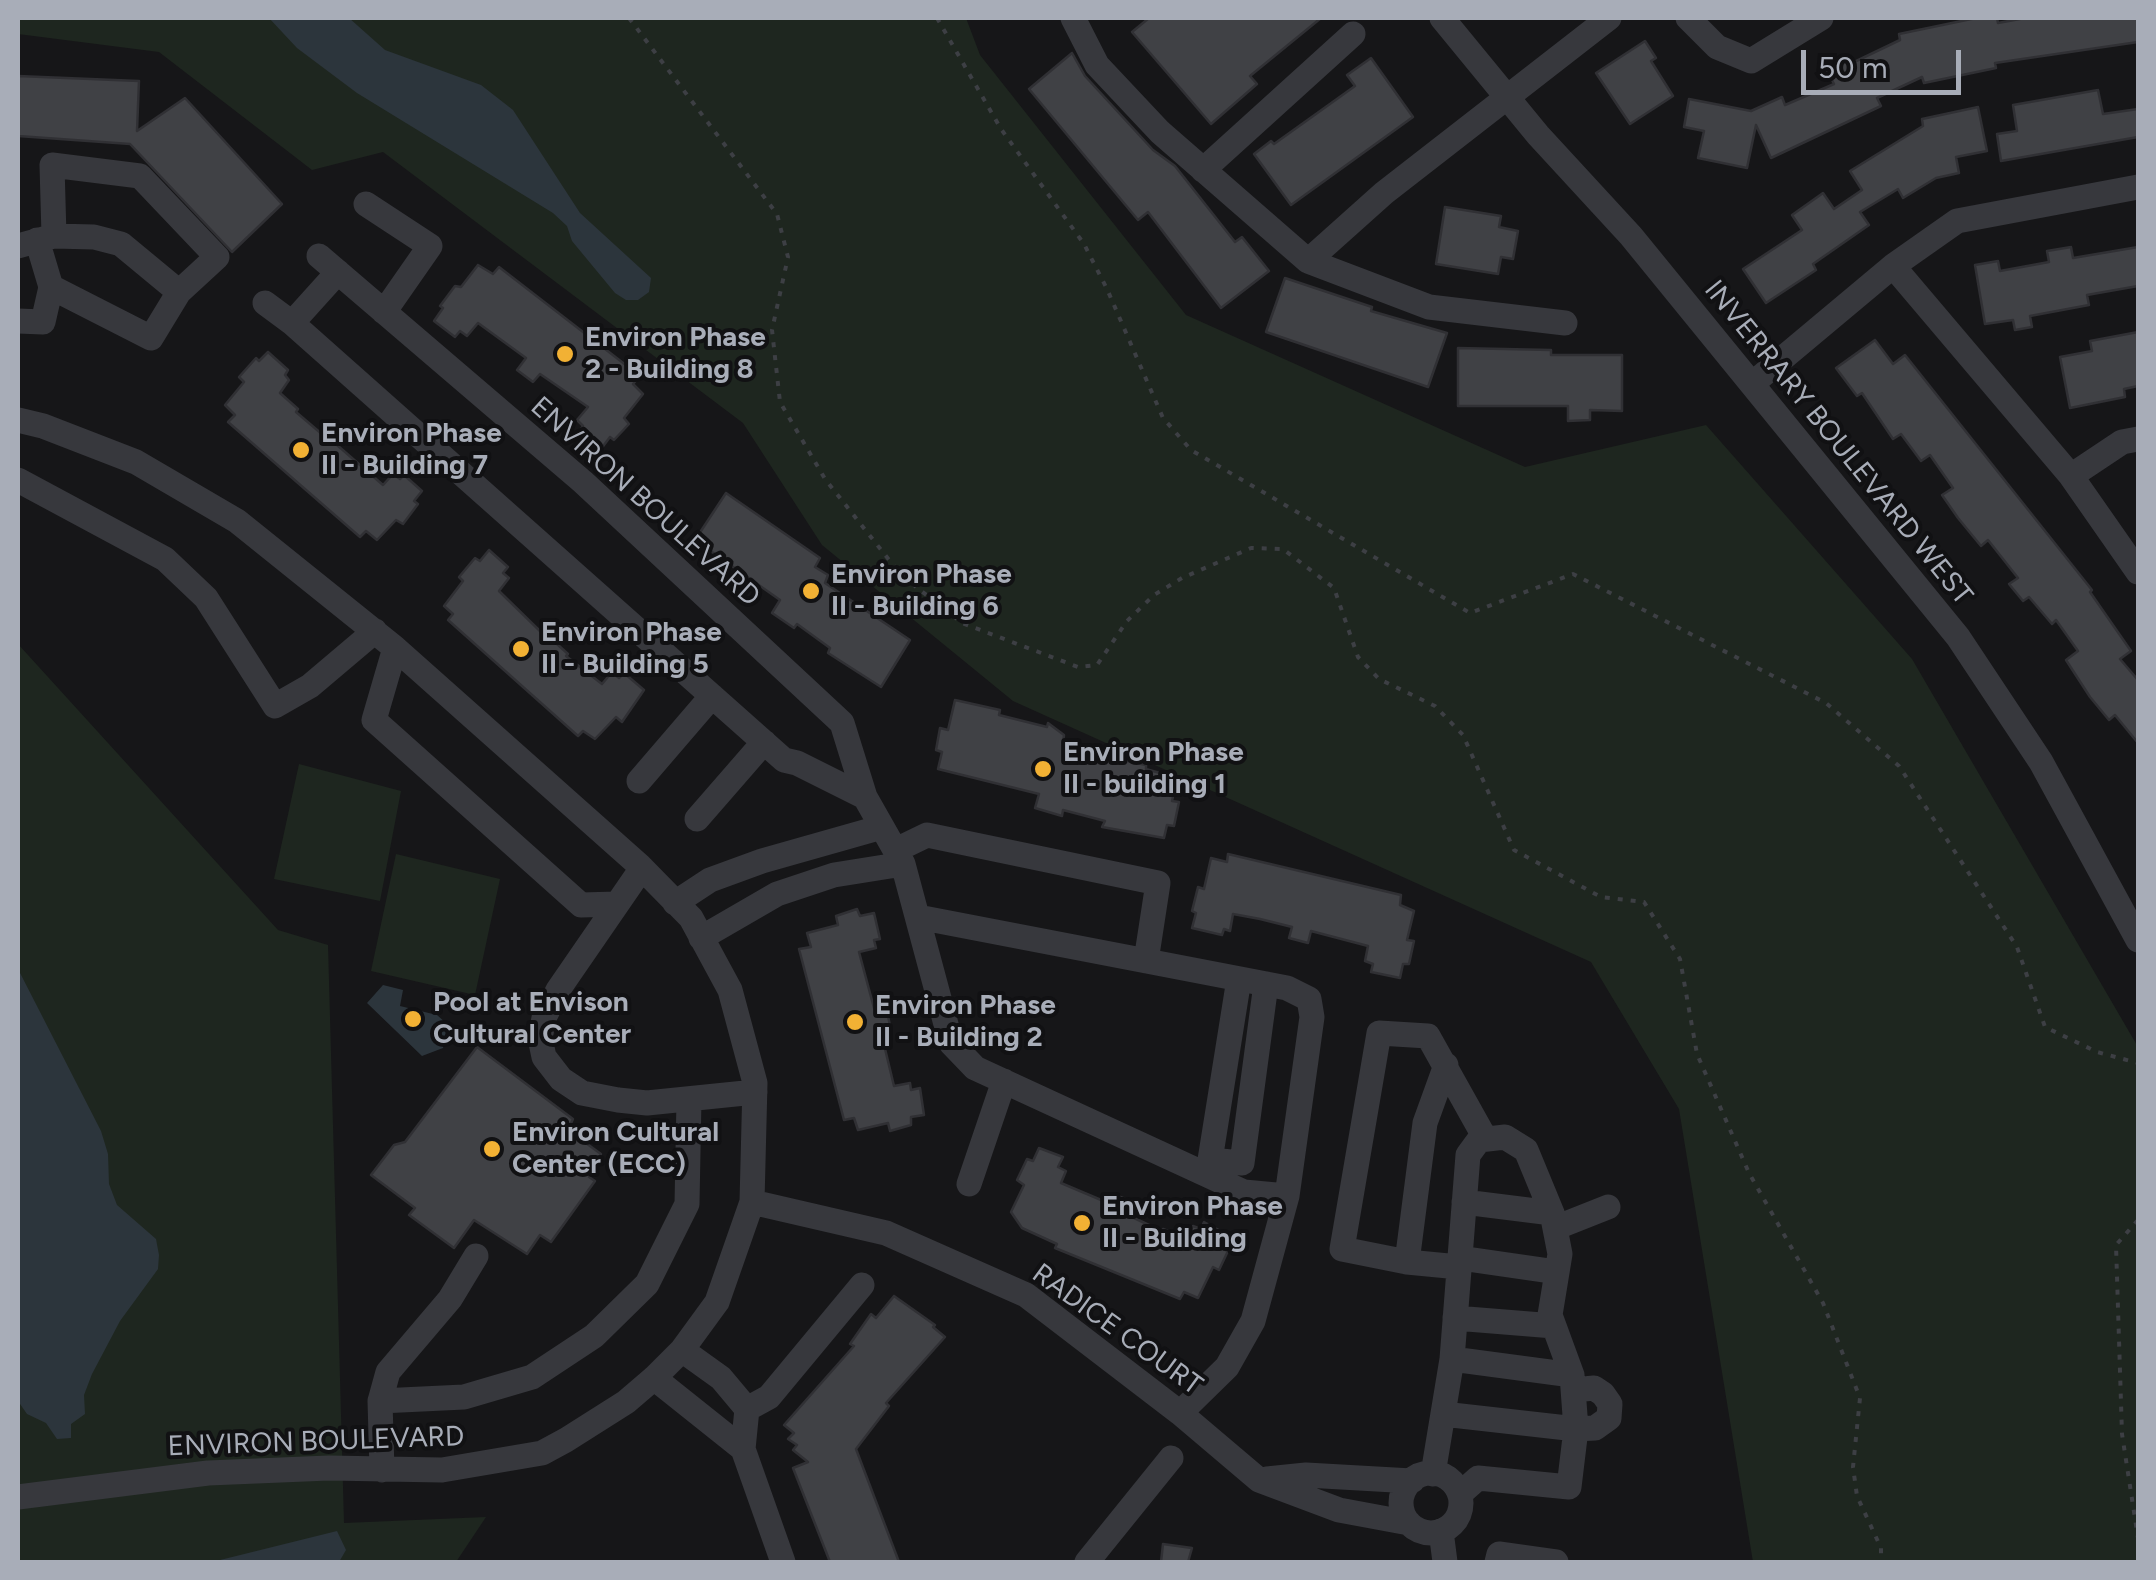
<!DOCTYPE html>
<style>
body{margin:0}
#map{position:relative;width:2156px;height:1580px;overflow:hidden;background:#161618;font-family:Figtree,sans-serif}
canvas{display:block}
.frame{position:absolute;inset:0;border:20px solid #a8adb8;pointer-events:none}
.scale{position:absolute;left:1801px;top:50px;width:160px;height:45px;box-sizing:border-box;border:5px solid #a8adb8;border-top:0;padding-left:12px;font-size:30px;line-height:35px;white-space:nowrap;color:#a8adb8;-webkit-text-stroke:8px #111113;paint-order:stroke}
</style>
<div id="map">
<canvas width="2156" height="1580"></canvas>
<div class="frame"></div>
<div class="scale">50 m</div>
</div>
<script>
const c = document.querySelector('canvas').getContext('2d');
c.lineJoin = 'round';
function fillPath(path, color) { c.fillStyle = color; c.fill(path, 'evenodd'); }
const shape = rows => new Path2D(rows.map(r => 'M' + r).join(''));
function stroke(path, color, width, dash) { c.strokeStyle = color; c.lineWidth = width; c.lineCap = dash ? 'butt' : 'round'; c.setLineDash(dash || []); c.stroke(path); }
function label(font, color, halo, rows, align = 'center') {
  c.font = font + ' Figtree,sans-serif'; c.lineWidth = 8; c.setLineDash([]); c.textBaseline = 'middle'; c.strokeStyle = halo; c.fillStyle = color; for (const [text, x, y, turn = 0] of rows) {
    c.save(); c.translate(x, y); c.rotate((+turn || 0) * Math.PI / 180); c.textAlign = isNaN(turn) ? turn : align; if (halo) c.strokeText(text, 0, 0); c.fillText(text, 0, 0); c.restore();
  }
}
fillPath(shape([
 [18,18,966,18,980,55,1186,315,1525,467,1706,425,1912,659,2138,1047,2138,1562,1753,1562,1679,1109,1591,962,1013,701,822,545,743,423,383,152,312,170,159,52,18,34],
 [18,644,278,930,328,945,344,1523,486,1517,456,1562,18,1562],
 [299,764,401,791,380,901,274,879],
 [396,854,500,879,475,995,371,971]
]), '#1e261f');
fillPath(shape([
 [269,18,349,18,385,50,481,85,513,110,580,213,651,278,649,292,638,300,626,300,615,293,572,241,567,226,553,213,357,93,297,48],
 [18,969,101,1131,108,1154,109,1184,117,1205,156,1239,159,1255,158,1269,120,1321,92,1374,84,1395,85,1414,71,1424,71,1438,57,1439,46,1423,27,1414,18,1401],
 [383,985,403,990,400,1006,437,1015,447,1024,443,1048,422,1056,367,1003],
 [337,1531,346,1550,339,1562,212,1562]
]), '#2c353c');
const building = shape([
 [1149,18,1321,18,1250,76,1257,84,1211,124,1132,32,1149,18],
 [1976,18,1997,18,1998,23,2025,18,2138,18,2138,42,1995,63,1996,68,1924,83,1922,77,1877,98,1881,106,1771,158,1756,125,1747,168,1698,158,1704,131,1684,127,1689,99,1751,111,1782,97,1785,105,1834,84,1825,66,1846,55,1850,64,1900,40,1899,34,1976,18],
 [1645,41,1656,58,1651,61,1673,96,1630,124,1596,73,1645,41],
 [1072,53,1085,76,1153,150,1175,166,1235,242,1242,237,1269,271,1221,308,1148,212,1138,220,1029,89,1072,53],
 [1371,58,1413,117,1291,205,1254,154,1271,141,1274,144,1355,86,1347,75,1371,58],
 [18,76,139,81,137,131,185,98,282,204,232,252,130,144,18,136,18,76],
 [2098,90,2103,114,2138,109,2138,137,2001,161,1997,134,2017,131,2013,105,2098,90],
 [1978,107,1987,151,1956,157,1959,173,1936,178,1903,198,1898,189,1860,212,1869,225,1813,264,1816,270,1766,303,1743,269,1802,230,1792,215,1823,193,1834,209,1862,190,1850,171,1923,126,1922,119,1978,107],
 [1445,207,1501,216,1499,227,1518,231,1513,259,1501,257,1498,274,1436,264,1445,207],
 [2071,247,2073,258,2138,247,2138,286,2087,295,2089,305,2030,316,2032,327,2015,330,2013,320,1985,324,1975,265,1998,261,2000,271,2049,262,2047,251,2071,247],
 [478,265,493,274,499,267,640,376,633,384,643,394,624,418,629,424,614,440,610,437,601,449,579,432,583,426,577,420,588,407,540,374,533,382,517,370,526,358,478,323,467,336,460,331,455,337,434,321,443,308,440,306,455,286,461,287,478,265],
 [1285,278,1372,307,1371,311,1447,333,1428,387,1266,332,1285,278],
 [2138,332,2138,386,2124,389,2125,397,2070,408,2060,357,2092,351,2090,341,2138,332],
 [1875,340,1893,364,1905,355,2092,590,2090,592,2131,651,2120,659,2138,680,2138,743,2115,715,2109,720,2090,697,2066,660,2078,651,2056,620,2052,624,2029,597,2023,601,2009,584,2018,578,1988,540,1981,546,1958,518,1942,495,1953,488,1930,455,1921,461,1901,434,1893,439,1862,393,1857,396,1836,368,1875,340],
 [1458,348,1551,350,1551,355,1622,355,1622,411,1590,410,1590,420,1568,421,1568,406,1458,406,1458,348],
 [268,352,288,370,285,375,289,380,280,393,298,409,296,412,323,435,331,424,345,435,337,445,383,485,393,474,400,479,404,475,422,491,414,501,418,504,403,524,396,520,377,540,366,531,360,537,228,422,235,415,225,405,244,382,239,377,256,358,259,361,268,352],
 [726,493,820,558,815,567,828,575,825,583,910,640,881,687,828,653,830,648,797,624,794,628,772,613,780,600,695,540,726,493],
 [489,550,508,567,503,573,509,578,499,591,542,633,545,630,559,642,557,644,568,654,566,656,602,684,612,672,619,678,624,673,644,690,622,722,616,717,595,739,583,731,578,736,448,620,453,614,444,606,463,581,459,577,475,558,480,561,489,550],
 [955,700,1000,710,999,715,1047,727,1048,723,1064,735,1063,743,1096,751,1095,754,1146,765,1146,769,1177,778,1172,801,1179,802,1174,826,1167,825,1164,838,1102,827,1105,821,1063,810,1062,816,1035,808,1039,794,938,769,942,752,936,750,940,728,948,730,955,700],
 [1228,854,1401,895,1400,905,1414,911,1407,940,1414,941,1409,964,1403,964,1400,978,1371,972,1373,964,1365,961,1368,946,1311,931,1308,943,1289,938,1292,927,1260,919,1233,914,1230,931,1224,929,1222,935,1192,928,1196,913,1192,911,1198,887,1204,889,1211,858,1227,862,1228,854],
 [857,909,860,916,874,913,880,939,874,940,876,948,859,952,874,1008,886,1005,890,1026,880,1028,894,1086,910,1083,911,1090,920,1088,924,1115,911,1117,911,1125,890,1131,888,1123,858,1130,854,1118,844,1120,799,949,811,947,807,933,838,925,836,916,857,909],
 [477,1047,573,1119,568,1130,601,1154,589,1177,595,1181,551,1242,540,1235,527,1254,474,1220,454,1248,409,1215,415,1208,371,1175,394,1145,405,1142,477,1047],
 [1039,1148,1063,1157,1058,1167,1066,1171,1061,1183,1113,1205,1118,1196,1140,1205,1134,1218,1162,1231,1163,1229,1186,1238,1193,1226,1201,1229,1204,1222,1228,1235,1223,1249,1228,1251,1219,1270,1213,1267,1198,1298,1184,1292,1180,1299,1055,1248,1057,1244,1022,1228,1011,1212,1024,1185,1017,1180,1027,1159,1033,1161,1039,1148],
 [894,1296,935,1325,933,1327,945,1337,886,1403,889,1406,856,1449,899,1562,830,1562,793,1468,808,1462,793,1450,797,1445,788,1439,794,1433,784,1425,854,1346,850,1344,871,1314,876,1318,894,1296],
 [1163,1544,1192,1548,1188,1562,1161,1562,1163,1544]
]);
fillPath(building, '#404145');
stroke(building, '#303034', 2.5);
stroke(shape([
 [629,18,777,214,788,257,772,330,780,402,825,479,901,575,962,623,1078,667,1097,665,1127,621,1154,595,1182,578,1251,548,1283,549,1334,588,1358,657,1379,679,1435,706,1463,735,1514,850,1601,897,1644,902,1680,959,1697,1054,1749,1173,1823,1303,1860,1398,1853,1467,1857,1496,1881,1548,1881,1562],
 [937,18,1001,129,1084,244,1107,289,1163,418,1191,450,1470,613,1573,574,1826,703,1899,766,2017,947,2045,1027,2097,1052,2138,1063],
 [2138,1220,2116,1245,2122,1434,2138,1538]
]), '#3d3f44', 4, [5, 8]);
stroke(shape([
 [1073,18,1097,65,1160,132,1308,261,1429,307,1565,323],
 [1442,18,1538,135,1631,236,1958,637,2041,762,2138,940],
 [1688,18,1717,47,1751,61,1821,18],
 [1203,170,1353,34],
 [366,204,430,246,384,312],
 [18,246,54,236,94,237,121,244,179,292],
 [319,256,583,482,842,723,865,797,903,864,951,1043,975,1068,1244,1192,1287,1196],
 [1308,261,1384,193,1609,18],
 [1893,266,2071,476,2138,572],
 [51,287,151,338,179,292,217,257,140,176,52,165,54,236],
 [265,303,292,323,784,760,797,763,865,797],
 [18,321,43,322,51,287,37,240],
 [292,323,338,272],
 [1752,384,1893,266,1957,221,2138,187],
 [18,420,43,426,136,462,237,521,395,648,639,865,691,918,730,990,755,1083,752,1202,717,1302,682,1350,654,1378,626,1402,566,1440,542,1453,442,1470,329,1468,208,1473,18,1497],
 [2071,476,2122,442,2138,439],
 [18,480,165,559,206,598,275,706,310,686,375,631],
 [395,648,374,720,581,905,617,904],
 [639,781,712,696],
 [697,819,764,742],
 [896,850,927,835,1158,883,1146,961],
 [642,868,558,990,544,1018,540,1038,544,1057,561,1079,582,1093,618,1100,647,1103,755,1092],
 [675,903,710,880,762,861,882,827],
 [918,917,1287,988,1309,999,1312,1017,1287,1196,1253,1321,1227,1367,1180,1413],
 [701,938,777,894,834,875,903,864],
 [1239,979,1210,1160,1242,1163,1266,984],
 [1446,1065,1425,1123,1407,1262,1459,1267],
 [969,1184,1004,1081],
 [752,1202,886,1233,1026,1295,1180,1413,1259,1480,1339,1510,1409,1523],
 [1464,1202,1552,1213],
 [1555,1228,1608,1207],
 [1460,1258,1557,1272],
 [1407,1262,1342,1249,1379,1033,1428,1036,1485,1138],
 [1455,1318,1554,1326],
 [682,1350,721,1378,747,1409,743,1449,783,1562],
 [1572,1375,1576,1429,1595,1428,1609,1418,1610,1404,1603,1394,1594,1388,1574,1390],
 [654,1378,743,1449],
 [380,1401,388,1372,450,1299,476,1256],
 [747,1409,769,1397,862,1285],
 [1443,1414,1576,1429,1569,1487,1478,1478,1460,1494],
 [382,1470,380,1401,464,1397,532,1377,594,1336,647,1284,687,1204,689,1099],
 '1401 1503a30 30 0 1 1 60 0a30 30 0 1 1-60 0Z',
 [1433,1474,1452,1359,1468,1155,1479,1140,1505,1137,1526,1150,1552,1213,1560,1254,1550,1315,1572,1375,1452,1359],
 [1267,1479,1306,1475,1412,1481],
 [1441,1531,1445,1562],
 [1087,1562,1171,1458],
 [1497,1562,1499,1554,1556,1562]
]), '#37383d', 25);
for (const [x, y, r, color] of [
 [565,354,10,"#f2b134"],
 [301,450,10,"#f2b134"],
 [811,591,10,"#f2b134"],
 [521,649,10,"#f2b134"],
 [1043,769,10,"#f2b134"],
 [413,1019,10,"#f2b134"],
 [855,1022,10,"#f2b134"],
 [492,1149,10,"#f2b134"],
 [1082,1223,10,"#f2b134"]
]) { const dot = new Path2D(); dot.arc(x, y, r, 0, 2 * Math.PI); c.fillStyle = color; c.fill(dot); stroke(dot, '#111113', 4); }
label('bold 28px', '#a8adb8', '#111113', [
 ["Environ Phase",585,338],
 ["2 - Building 8",585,370],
 ["Environ Phase",321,434],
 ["II - Building 7",321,466],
 ["Environ Phase",831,575],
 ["II - Building 6",831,607],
 ["Environ Phase",541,633],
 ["II - Building 5",541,665],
 ["Environ Phase",1063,753],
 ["II - building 1",1063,785],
 ["Pool at Envison",433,1003],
 ["Cultural Center",433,1035],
 ["Environ Phase",875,1006],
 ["II - Building 2",875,1038],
 ["Environ Cultural",512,1133],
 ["Center (ECC)",512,1165],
 ["Environ Phase",1102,1207],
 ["II - Building",1102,1239]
], 'left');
label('28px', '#a8adb8', '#111113', [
 ["INVERRARY BOULEVARD WEST",1838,443,51],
 ["ENVIRON BOULEVARD",645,502,42],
 ["RADICE COURT",1117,1330,36],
 ["ENVIRON BOULEVARD",316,1442,-2]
]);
</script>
